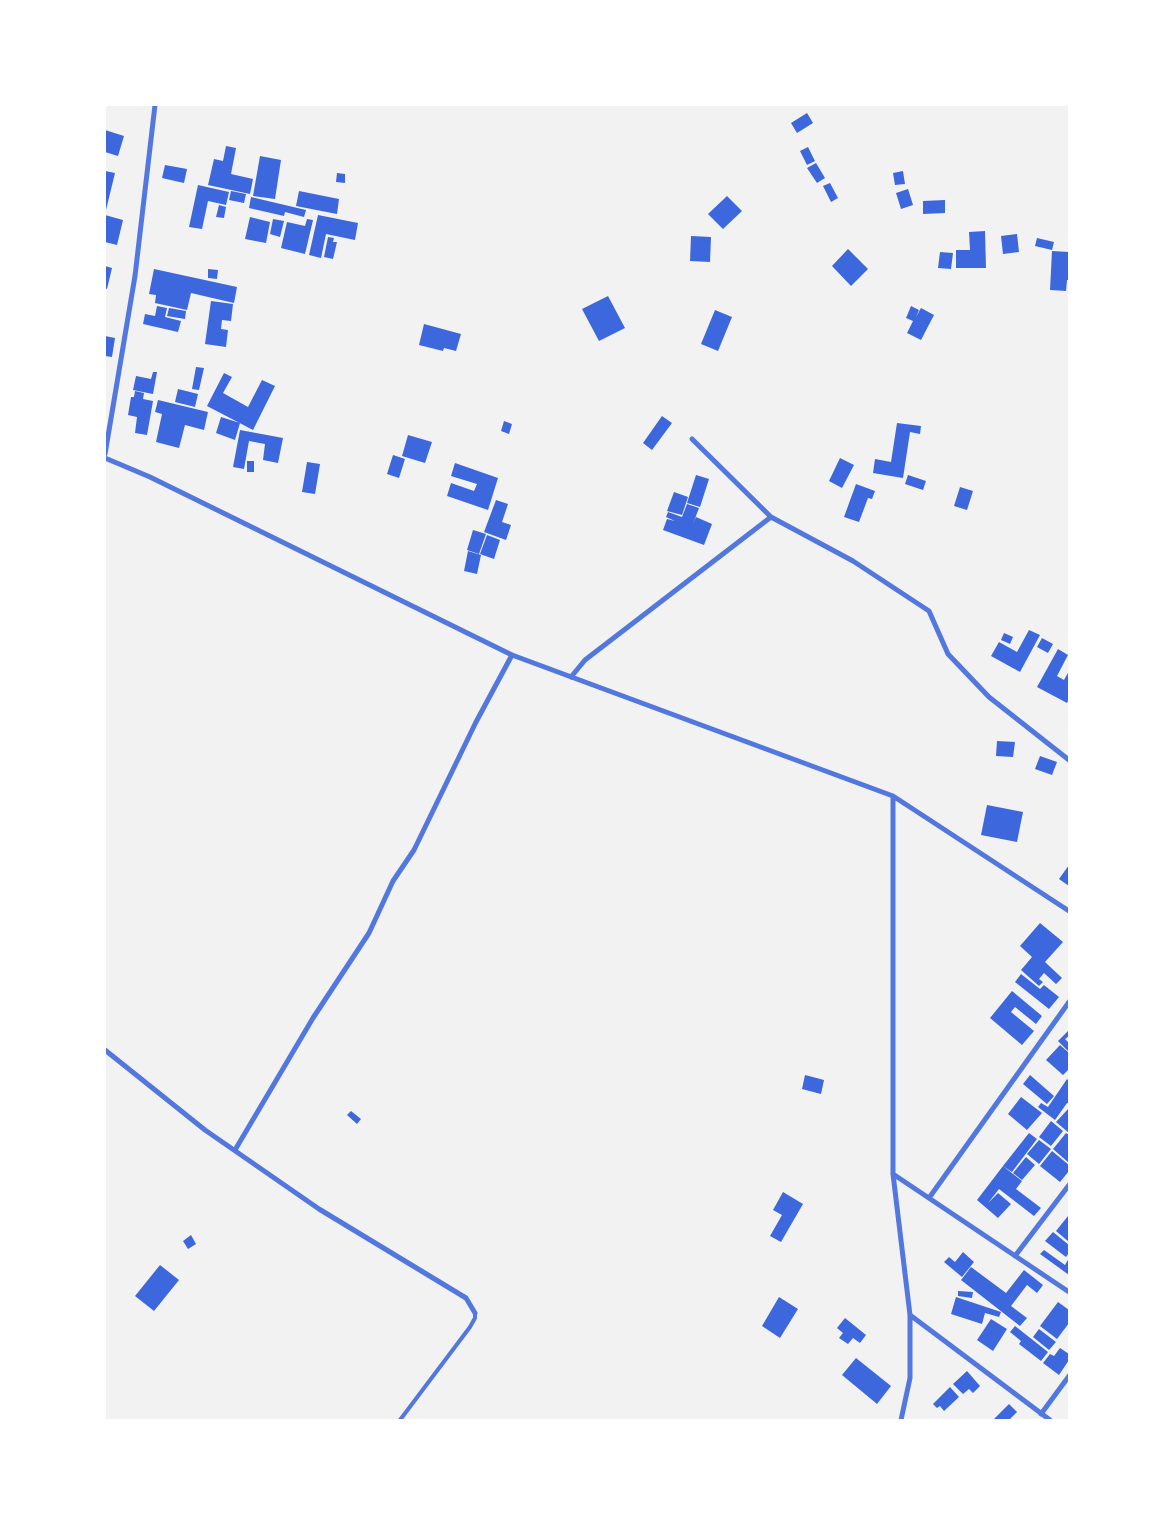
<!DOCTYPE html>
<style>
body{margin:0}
#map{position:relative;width:1174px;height:1525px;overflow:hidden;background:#f2f2f2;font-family:Manrope,sans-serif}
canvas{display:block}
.frame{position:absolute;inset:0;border:106px solid #fff;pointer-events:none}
</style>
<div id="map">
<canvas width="1174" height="1525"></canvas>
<div class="frame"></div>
</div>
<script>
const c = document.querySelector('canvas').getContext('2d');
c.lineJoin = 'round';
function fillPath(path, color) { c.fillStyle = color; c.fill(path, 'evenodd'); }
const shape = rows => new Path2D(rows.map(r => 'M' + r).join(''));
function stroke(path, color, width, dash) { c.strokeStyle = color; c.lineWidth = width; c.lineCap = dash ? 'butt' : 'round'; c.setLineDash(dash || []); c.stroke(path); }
fillPath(shape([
 [807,113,813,123,797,133,791,123],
 [105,130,124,136,118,156,105,152],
 [226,146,236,148,231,174,253,179,250,194,208,185,214,159,223,161],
 [808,147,815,161,807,165,800,151],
 [260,156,281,160,275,199,253,196],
 [816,163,825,178,817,183,807,168],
 [165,165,187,169,184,183,162,178],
 [105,171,115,173,106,210,105,210],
 [903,171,905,184,895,185,893,173],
 [337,173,345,174,345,183,336,182],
 [830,183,838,198,831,202,823,186],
 [198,185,229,192,226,205,208,201,202,229,189,227],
 [908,189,913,205,901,209,896,193],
 [231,191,246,194,244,203,229,200],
 [299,191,339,199,337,214,296,206],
 [727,196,742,211,723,229,708,214],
 [251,197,306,210,304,217,285,212,284,216,249,208],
 [945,200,945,213,923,214,923,201],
 [219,205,226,207,224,218,216,217],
 [105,215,123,220,117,245,105,242],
 [318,215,358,223,355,240,326,234,321,258,309,255],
 [250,217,270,222,266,243,245,239],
 [273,219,284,221,280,237,270,234],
 [307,219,313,220,305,254,281,248,287,222,305,226],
 [985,231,986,268,956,268,956,250,970,250,969,232],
 [1017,234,1019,252,1003,254,1001,236],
 [691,236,711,237,710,262,690,261],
 [328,237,334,238,333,242,337,242,333,259,324,257],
 [1037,238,1054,242,1052,250,1035,246],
 [848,249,868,269,851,286,832,266],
 [1052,251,1069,252,1069,280,1067,280,1066,291,1050,290],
 [940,252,953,253,951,269,938,268],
 [105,266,112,268,107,289,105,288],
 [154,269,237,287,234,303,191,293,187,310,155,303,156,295,149,294],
 [208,269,218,270,217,279,208,278],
 [608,296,625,328,599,341,582,309],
 [211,301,233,304,231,321,222,320,221,329,228,330,226,347,205,344],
 [157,306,167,308,165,317,181,321,178,332,143,324,145,314,155,316],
 [911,306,919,310,916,317,921,308,934,315,921,340,907,333,913,321,906,318],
 [169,308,186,311,185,319,167,316],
 [715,310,732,317,718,351,701,344],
 [424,324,461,334,456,351,444,348,443,351,419,345],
 [105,336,115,338,112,357,105,356],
 [196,367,204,368,199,390,192,389],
 [153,372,157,372,153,394,133,390,136,376,151,379],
 [224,373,232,377,223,393,248,407,262,380,275,386,253,430,207,406],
 [178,389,198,394,195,407,175,402],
 [135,391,144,393,143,399,153,401,147,435,135,433,137,417,128,415,131,397,134,397],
 [158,400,208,412,204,430,185,425,179,448,156,442,162,414,155,412],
 [662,416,672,423,652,450,643,443],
 [221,417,240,423,235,440,216,433],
 [504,421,512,424,509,434,501,431],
 [897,423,921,426,920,434,910,432,903,478,873,473,875,459,891,462],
 [240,430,283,438,278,463,263,460,265,444,249,441,244,469,233,467],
 [408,435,432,442,425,463,402,456],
 [393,455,405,459,399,478,387,474],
 [840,458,854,465,842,488,829,481],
 [247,461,254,461,254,472,247,472],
 [307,462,320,464,315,494,302,492],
 [455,463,498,478,488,510,447,496,451,483,474,491,477,484,451,476],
 [696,475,709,479,700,507,687,503],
 [908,475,926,481,923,490,905,484],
 [856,484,875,491,872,499,868,498,859,522,844,517],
 [960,487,973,491,967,510,954,506],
 [674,492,688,497,682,515,667,511],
 [496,500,508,504,502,522,511,525,506,540,484,532],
 [687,504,699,508,693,524,696,517,712,524,704,545,663,530,667,519,675,521,666,517,668,512,682,517],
 [473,530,486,534,479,554,467,550],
 [487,535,500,540,494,559,480,554],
 [468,551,481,555,477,574,464,571],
 [1029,630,1040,635,1020,672,991,656,999,642,1017,652],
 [1004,633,1013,637,1010,644,1001,640],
 [1042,638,1053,644,1048,653,1037,647],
 [1058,649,1068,655,1057,676,1064,680,1069,671,1069,699,1067,703,1037,687],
 [997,741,1015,742,1013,757,996,756],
 [1040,756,1057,762,1052,775,1035,769],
 [987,805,1023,812,1017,842,981,835],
 [1069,865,1069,886,1059,879],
 [1040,923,1063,942,1045,962,1062,978,1056,984,1044,973,1039,979,1043,982,1039,986,1021,970,1032,957,1020,946],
 [1021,974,1040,989,1044,985,1059,997,1049,1009,1015,982],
 [1012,991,1042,1016,1036,1024,1015,1007,1011,1012,1034,1031,1022,1045,990,1018],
 [1069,1030,1069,1036,1065,1039,1069,1043,1069,1052,1058,1041],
 [1060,1045,1069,1053,1069,1069,1063,1075,1046,1060],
 [805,1075,824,1080,821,1094,802,1089],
 [1030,1075,1054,1096,1047,1104,1023,1084],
 [1067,1079,1069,1081,1069,1104,1067,1103,1055,1120,1038,1107,1041,1103,1048,1107],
 [1021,1097,1042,1113,1027,1130,1008,1114],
 [1069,1108,1069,1133,1056,1122],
 [351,1111,361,1119,357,1124,347,1115],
 [1051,1121,1063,1131,1051,1146,1039,1137],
 [1029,1133,1037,1139,1012,1172,1003,1166],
 [1066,1133,1069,1135,1069,1163,1053,1149],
 [1039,1140,1051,1149,1039,1164,1027,1154],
 [1052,1151,1069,1165,1069,1171,1060,1182,1040,1166],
 [1026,1157,1035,1165,1022,1180,1013,1173],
 [1003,1166,1022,1181,1016,1189,1041,1208,1034,1216,999,1189,988,1203,998,1193,1011,1204,998,1218,977,1200],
 [783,1192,803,1204,781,1242,770,1236,782,1215,773,1210],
 [1068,1216,1069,1217,1069,1242,1056,1231],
 [1053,1232,1069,1245,1069,1253,1066,1257,1045,1241],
 [191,1235,196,1244,188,1249,183,1241],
 [1044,1250,1065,1265,1069,1258,1069,1275,1040,1254],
 [963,1252,974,1262,962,1277,944,1262,949,1257,955,1262],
 [160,1265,179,1280,154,1311,135,1296],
 [971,1267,1006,1293,1024,1270,1043,1285,1037,1293,1027,1285,1011,1306,1027,1318,1020,1326,961,1280],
 [958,1291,973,1292,972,1298,958,1296],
 [779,1297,798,1309,780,1338,762,1326],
 [956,1297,1001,1312,999,1317,985,1313,982,1324,951,1314],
 [1058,1302,1069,1310,1069,1323,1057,1339,1040,1326],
 [845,1318,866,1335,860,1343,853,1338,848,1344,839,1338,843,1333,837,1328],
 [991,1319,1007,1329,993,1351,977,1340],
 [1015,1326,1048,1352,1041,1361,1019,1344,1021,1341,1010,1332],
 [1039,1329,1056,1342,1049,1350,1033,1337],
 [1060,1348,1069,1354,1069,1360,1059,1375,1043,1363,1050,1354,1054,1356],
 [856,1358,891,1386,877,1404,842,1375],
 [967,1371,980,1386,973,1393,969,1389,963,1394,953,1384],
 [950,1387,959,1397,944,1411,940,1406,937,1408,933,1404],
 [1009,1404,1017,1412,1009,1420,993,1420]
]), '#3d67dc');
stroke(shape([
 [400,1420,470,1327,475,1318,475,1313]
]), '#5277de', 4);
stroke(shape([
 [692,439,771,517],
 [105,454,135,276,155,105],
 [105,458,150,477,512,655,893,796,1069,911],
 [571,677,585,660,771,517,853,561,929,611,948,654,989,697,1069,760],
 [893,796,893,1174,910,1315,910,1378,901,1420],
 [105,1050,205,1130,319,1209,466,1298,475,1313],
 [235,1150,313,1018,369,933,393,881,414,850,476,722,512,655],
 [893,1174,1069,1292],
 [929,1198,1069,1002],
 [1015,1256,1069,1185],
 [910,1315,1050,1420],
 [1041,1414,1069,1376]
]), '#5277de', 5);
</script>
